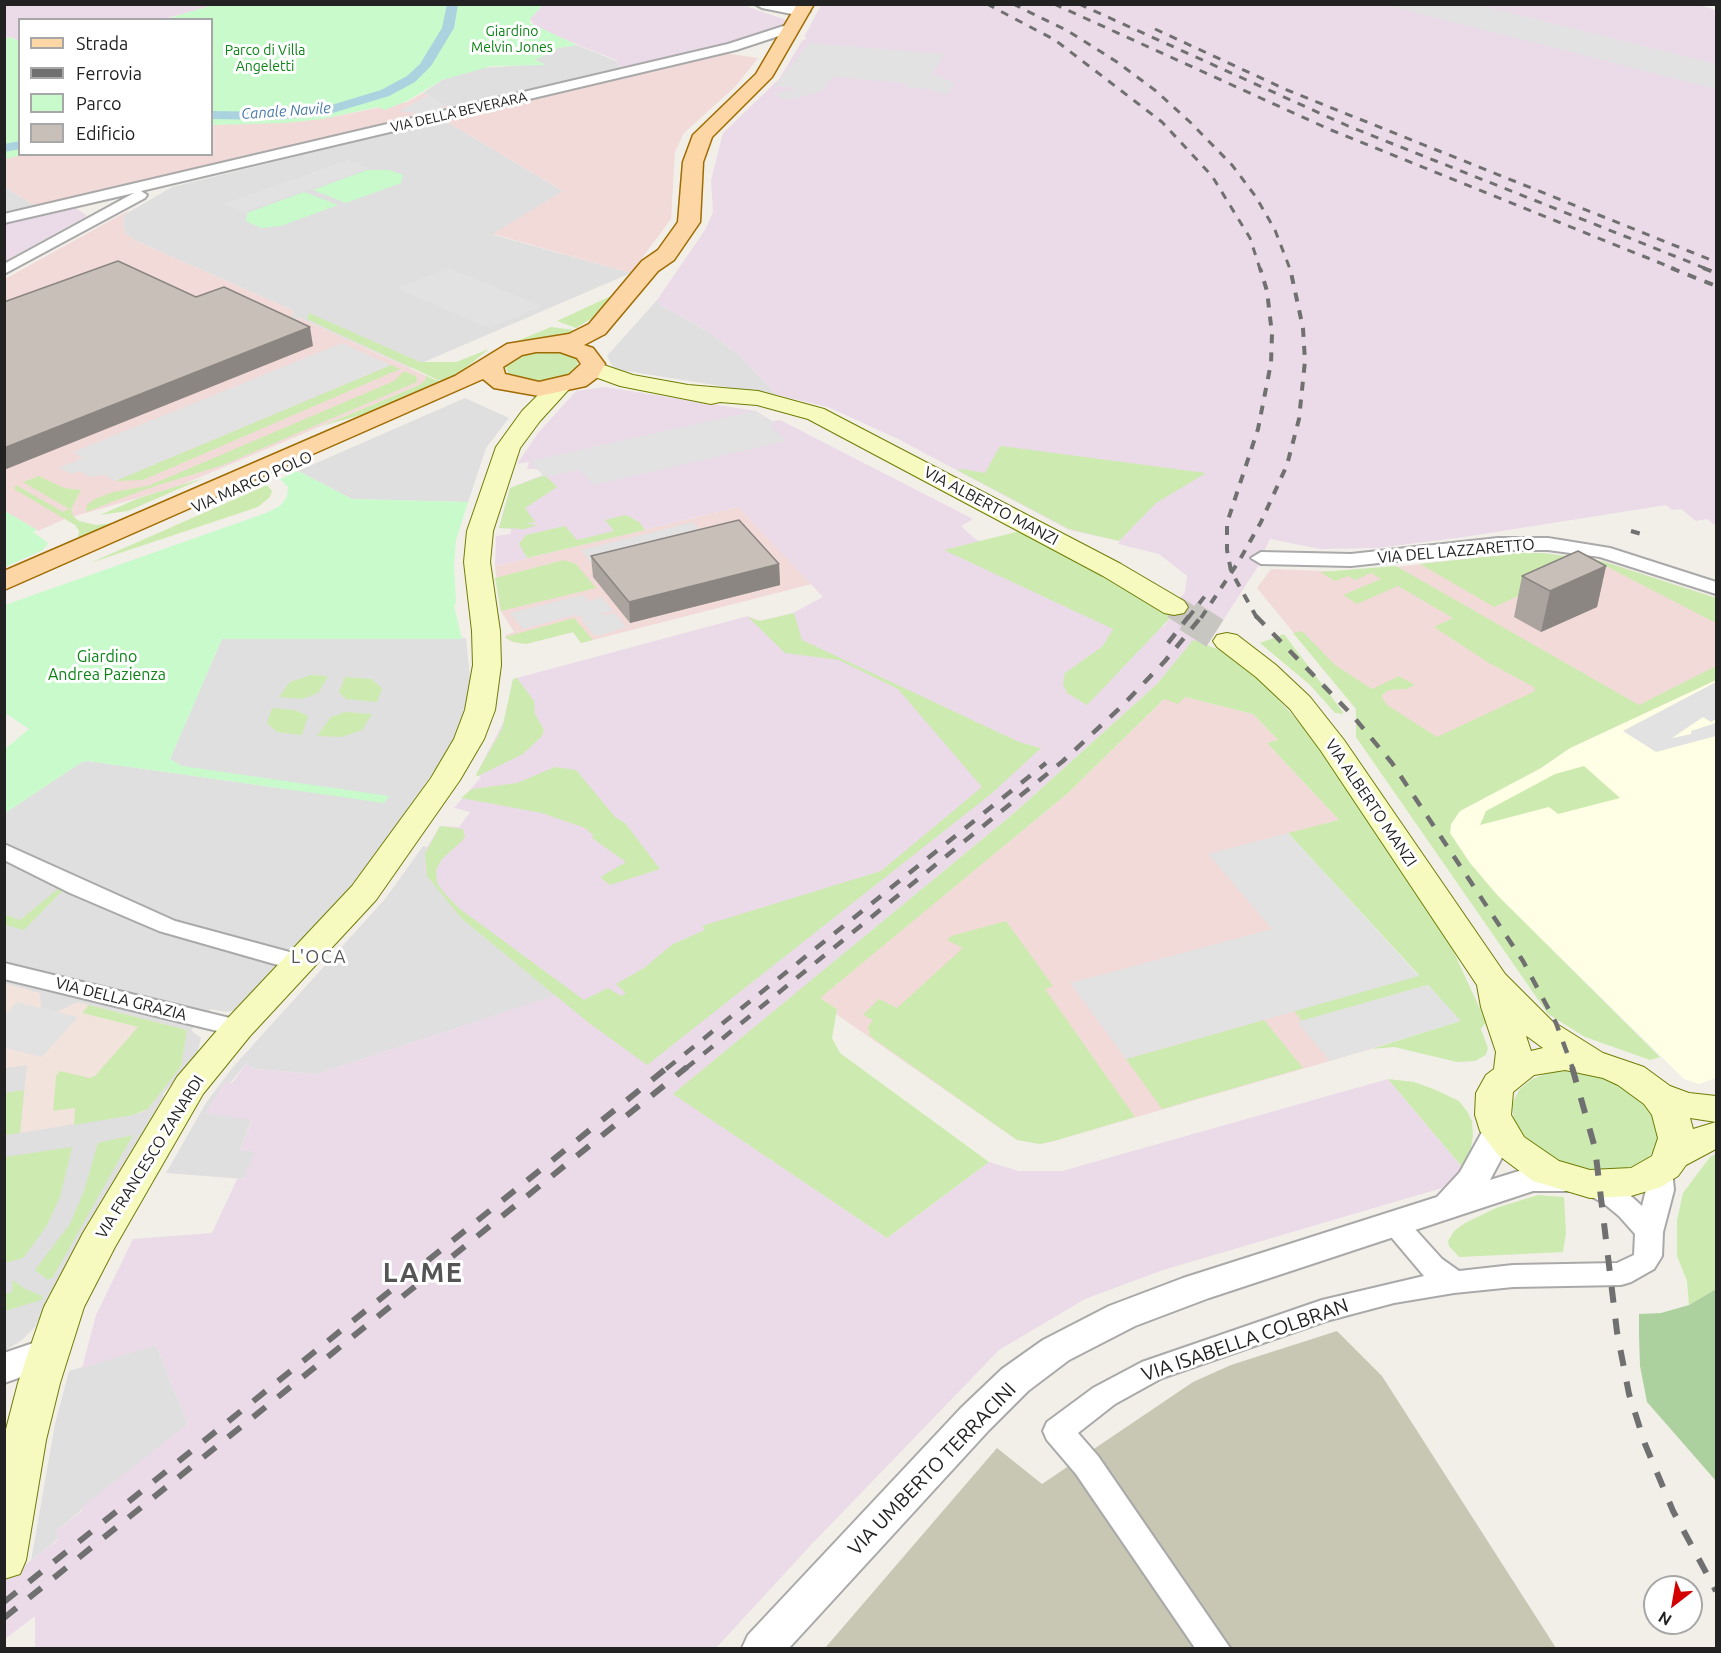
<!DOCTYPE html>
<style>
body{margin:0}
#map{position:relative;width:1721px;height:1653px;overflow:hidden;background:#f2efe9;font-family:Ubuntu,sans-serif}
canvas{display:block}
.frame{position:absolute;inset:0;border:6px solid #222;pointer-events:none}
.legend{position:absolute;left:18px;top:18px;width:195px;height:138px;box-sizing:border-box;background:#fff;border:2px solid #a7a7a7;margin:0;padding:8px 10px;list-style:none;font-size:18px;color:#222}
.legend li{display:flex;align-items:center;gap:12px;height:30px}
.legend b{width:30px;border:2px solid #a7a7a7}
.north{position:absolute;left:1643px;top:1575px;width:60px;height:60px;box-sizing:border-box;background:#fff;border:2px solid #a7a7a7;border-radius:50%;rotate:211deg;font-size:16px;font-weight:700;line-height:24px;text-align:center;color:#222}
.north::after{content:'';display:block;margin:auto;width:21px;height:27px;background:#d40000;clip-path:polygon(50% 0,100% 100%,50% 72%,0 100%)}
</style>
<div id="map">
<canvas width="1721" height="1653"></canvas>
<div class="frame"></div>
<ul class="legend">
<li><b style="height:8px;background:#fcd6a4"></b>Strada</li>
<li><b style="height:8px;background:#707070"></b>Ferrovia</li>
<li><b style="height:16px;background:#c8facc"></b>Parco</li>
<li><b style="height:16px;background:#c7bfb8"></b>Edificio</li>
</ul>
<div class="north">N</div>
</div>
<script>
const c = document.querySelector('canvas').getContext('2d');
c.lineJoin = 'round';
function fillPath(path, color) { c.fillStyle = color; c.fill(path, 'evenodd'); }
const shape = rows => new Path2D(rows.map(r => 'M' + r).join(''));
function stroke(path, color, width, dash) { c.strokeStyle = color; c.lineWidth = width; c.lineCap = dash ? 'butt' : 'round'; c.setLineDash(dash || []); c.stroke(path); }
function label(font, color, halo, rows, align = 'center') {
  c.font = font + ' Ubuntu,sans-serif'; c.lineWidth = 6; c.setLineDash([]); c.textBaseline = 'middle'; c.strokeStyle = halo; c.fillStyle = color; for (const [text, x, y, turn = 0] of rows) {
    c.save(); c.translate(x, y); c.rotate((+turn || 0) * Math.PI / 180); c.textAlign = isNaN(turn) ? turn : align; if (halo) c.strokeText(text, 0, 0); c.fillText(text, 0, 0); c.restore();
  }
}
fillPath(shape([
 [577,45,616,61,620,69,452,109,423,93,442,80,481,68,544,64,534,60,558,48],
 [444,120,563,191,494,235,631,273,410,368,300,318,290,321,294,311,136,241,126,234,123,224,124,215,172,187],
 [5,187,38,208,5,216],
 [657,300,661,305,709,332,739,355,777,395,614,369,607,356],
 [465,398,509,418,486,448,468,502,352,499,298,471],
 [466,638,470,678,465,708,455,736,439,764,354,884,294,949,288,951,236,1010,225,1012,211,1009,191,1030,201,1038,197,1054,163,1094,163,1098,69,1258,35,1327,22,1340,5,1351,5,813,82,762,88,761,279,788,182,766,170,759,222,639],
 [423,846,427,847,425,871,468,924,557,995,317,1074,254,1069,246,1064,205,1113,252,1119,240,1150,256,1152,243,1179,166,1173,206,1103,233,1067,385,899],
 [156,1345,188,1424,56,1531,58,1539,31,1561,55,1424,69,1371]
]), '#e0dfdf');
fillPath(shape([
 [724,53,758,58,736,86,684,133,675,152,671,219,631,273,493,234,563,191,444,120],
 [423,93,452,109,38,208,5,187,4,159,22,154,212,154,212,125,322,119,407,102],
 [131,209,124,215,123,224,126,234,136,241,294,311,291,321,300,318,433,379,179,486,65,519,38,531,5,511,5,279],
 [738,507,812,584,581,643,573,632,526,644,513,642,505,638,506,635,514,632,500,610,495,566],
 [1520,553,1543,553,1602,561,1716,598,1716,680,1570,748,1356,737,1356,709,1257,588,1271,569,1351,572],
 [1185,697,1253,714,1278,740,1267,743,1339,820,1289,834,1371,1049,1054,1141,1040,1144,1017,1140,836,1014,837,1009,819,998,1068,793,1164,699]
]), '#f2dad9');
fillPath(shape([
 [740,4,786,20,781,28,773,32,620,69,616,60,536,28,530,19,543,5],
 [1695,4,1716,10,1716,526,1707,519,1696,521,1681,509,1672,510,1666,505,1464,537,1378,548,1320,549,1270,539,1257,568,1207,645,1193,641,1157,684,1013,814,674,1094,887,1238,989,1162,1019,1171,1062,1171,1388,1079,1463,1168,1455,1179,1442,1188,1163,1270,1085,1299,999,1350,810,1546,716,1648,35,1648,35,1616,5,1639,5,1580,58,1540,56,1531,82,1511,83,1506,188,1424,156,1345,82,1368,96,1315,133,1239,212,1233,237,1179,243,1179,255,1152,240,1150,252,1120,205,1113,225,1082,232,1083,246,1064,254,1069,317,1074,556,995,462,919,425,871,424,866,427,847,440,826,459,827,470,812,454,808,481,777,476,775,505,719,513,679,748,616,760,621,793,613,823,597,738,507,495,566,496,536,510,534,511,532,511,529,499,528,510,488,543,475,537,469,527,469,529,462,517,464,538,433,576,391,605,387,756,411,772,421,780,420,973,519,961,526,975,539,1163,627,1172,616,1169,614,1185,592,1187,576,1159,554,1118,544,1120,541,1069,530,898,439,828,407,777,395,739,355,709,332,661,305,657,300,705,230,713,212,711,180,723,133,779,79,802,41,807,38,804,37,821,5],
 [4,5,216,5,163,19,20,20,19,41,10,37,5,39],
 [75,207,87,216,5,261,5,224]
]), '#ebdbe8');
fillPath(shape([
 [1716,680,1716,1078,1699,1084,1684,1079,1498,896,1470,863,1450,833,1451,824,1460,811,1541,768,1570,748]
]), '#ffffe5');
fillPath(shape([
 [4,983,40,993,41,1008,56,1012,78,1002,187,1030,181,1066,150,1107,141,1113,20,1133,27,1065,5,1068]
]), '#f3e3dd');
fillPath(shape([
 [1337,1331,1382,1376,1556,1648,825,1648,997,1448,1042,1484,1193,1382,1231,1365]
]), '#c7c7b4');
fillPath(shape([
 [613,295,594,317,576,328,557,321],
 [309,313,420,362,456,362,489,349,457,375,445,380,438,380,307,319],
 [551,327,583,331,573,336,507,345],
 [533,351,555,351,572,355,577,359,578,369,556,380,534,382,509,375,505,366,509,361],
 [391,365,400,369,143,480,115,481],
 [404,371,416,376,417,382,223,465,143,490,86,512,87,505,95,499,113,492,148,486,394,381],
 [426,376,441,382,375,411,322,426,419,385,425,381],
 [1000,446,1001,446,1206,473,1156,503,1119,541,1069,529,957,470,962,469,985,473],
 [545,475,557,487,525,508,535,522,525,523,537,525,525,529,499,528,510,488],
 [39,476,64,488,81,490,71,509,73,516,79,521,96,525,123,522,78,540,79,531,75,525,14,489,16,485,63,512,69,509,23,482],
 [204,478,128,511,100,515,139,498],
 [267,485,272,491,270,497,258,507,90,563],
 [626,515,639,522,645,530,527,558,519,544,526,535,565,526,577,540,614,531,605,520],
 [1020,531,1111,578,1172,616,1087,705,1067,693,1063,684,1065,673,1103,646,1113,629,944,550],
 [1520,553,1543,553,1602,561,1716,598,1716,623,1596,561,1494,607,1420,564],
 [564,560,576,564,596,588,501,611,495,578],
 [1396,566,1639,705,1716,666,1716,680,1570,748,1541,768,1460,811,1451,824,1450,833,1470,863,1498,896,1660,1057,1650,1060,1585,1037,1548,1014,1356,737,1356,709,1293,633,1302,631,1335,665,1372,689,1399,676,1415,685,1406,689,1389,690,1382,695,1382,698,1387,705,1437,737,1535,691,1534,687,1489,663,1434,627,1453,618,1398,586,1357,604,1343,595,1381,579,1371,573,1355,580,1348,576,1335,581,1320,572],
 [794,613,802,640,1019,742,1041,748,991,794,647,1065,589,1023,462,919,427,876,425,854,440,826,463,829,465,836,463,840,442,859,436,870,437,883,445,894,460,909,584,1000,608,988,621,996,626,993,616,984,644,968,673,944,705,930,702,926,881,871,982,787,898,689,839,660,785,653,748,617,760,621],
 [574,618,593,640,581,643,573,632,526,644,513,642,505,637],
 [1284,634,1343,712,1343,714,1335,713,1310,685,1260,643],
 [1193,640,1220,650,1236,661,1265,685,1306,730,1451,946,1486,1022,1481,1029,1488,1048,1486,1055,1475,1061,1457,1062,1394,1047,1371,1049,1460,1021,1428,985,1302,1021,1294,1011,1419,975,1288,833,1339,820,1267,743,1278,740,1253,714,1185,697,1178,704,1164,699,1068,793,820,998,837,1009,832,1038,840,1053,989,1162,887,1238,673,1094,1013,814,1157,684],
 [311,675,328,676,318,693,302,699,279,697,290,682],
 [345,677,371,679,382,688,377,702,346,699,339,692],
 [517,678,534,701,535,714,544,730,542,736,523,754,478,776,476,775,502,729,513,679],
 [272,708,295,710,308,716,302,735,277,732,267,723],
 [345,712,372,714,362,730,342,737,317,736,331,717],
 [1584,766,1620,798,1558,814,1549,807,1480,825,1486,811,1555,774],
 [555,767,576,770,615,817,625,823,660,869,610,885,601,878,602,876,626,862,592,838,593,835,585,828,542,813,461,798,472,789,517,783],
 [58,889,62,891,24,930,5,925,6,915,20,920],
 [1006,921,1053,986,1045,989,1135,1117,1054,1141,1040,1144,1017,1140,870,1036,868,1027,873,1020,863,1015,879,999,897,1008,963,948,947,940,951,936],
 [89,1005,187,1030,181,1066,148,1109,133,1115,74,1125,75,1108,53,1111,56,1076,60,1071,90,1078,95,1076,138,1027,82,1013],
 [1264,1020,1303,1068,1162,1109,1126,1059],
 [1574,1071,1597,1075,1620,1084,1639,1097,1653,1112,1659,1129,1658,1145,1648,1158,1631,1167,1609,1172,1585,1170,1560,1163,1523,1136,1514,1120,1512,1104,1519,1090,1532,1079,1551,1072],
 [1388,1079,1414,1082,1436,1090,1459,1101,1467,1111,1472,1121,1473,1136,1469,1158,1463,1168],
 [24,1090,20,1133,5,1135,5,1093],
 [133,1135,53,1277,48,1280,35,1270,70,1224,84,1191,98,1143],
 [72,1147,60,1197,46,1227,23,1258,5,1263,5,1157],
 [1716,1154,1716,1289,1689,1305,1687,1281,1677,1256,1677,1220,1683,1193,1710,1157],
 [1538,1195,1564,1197,1566,1233,1563,1252,1459,1257,1449,1246,1448,1241,1454,1231,1465,1223,1496,1208],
 [13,1280,25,1289,43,1296,41,1300,5,1311,5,1294,12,1292]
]), '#cdebb0');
fillPath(shape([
 [1716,1289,1716,1481,1647,1402,1640,1366,1639,1335,1639,1314,1661,1313,1689,1305]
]), '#add19e');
fillPath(shape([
 [216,4,543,5,530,19,530,23,577,45,558,48,535,60,546,65,492,66,442,80,407,101,385,110,378,107,322,119,285,123,212,125,212,20,163,20],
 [10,37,19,41,20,154,22,155,5,159,4,39],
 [367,170,389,170,403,175,401,183,346,203,313,190],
 [304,192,338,205,281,226,261,228,246,221,247,213],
 [298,471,352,499,468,502,456,540,454,564,456,603,454,606,462,639,222,639,170,759,182,766,389,796,384,803,88,761,82,762,5,813,5,749,29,729,5,713,5,605,266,513,280,506,287,497,288,487,280,479],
 [5,511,37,530,33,532,48,543,43,550,5,567]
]), '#c8facc');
fillPath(shape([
 [1386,5,1478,5,1716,64,1716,89],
 [809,43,944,54,932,74,955,83,947,95,928,89,905,87,906,83,833,77,823,90,817,93,784,100,774,94,798,88,775,86],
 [429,95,446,106,423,114,399,111],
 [348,160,369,168,243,212,223,204],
 [449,268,542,306,489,328,396,288],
 [342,343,391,365,115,481,104,475,89,477,79,471,71,474,59,468,83,458,73,452],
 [754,411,776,423,770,425,786,441,594,485,580,470,544,477,531,461],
 [693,522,709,541,599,565,591,563,581,550],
 [583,595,589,601,602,597,613,611,602,613,603,615,615,613,626,627,598,636,592,633,582,620,583,617,574,615,523,629,510,613],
 [1716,682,1716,719,1711,722,1703,717,1672,738,1691,734,1691,731,1716,723,1716,736,1656,752,1623,731],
 [1288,833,1419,976,1126,1059,1070,983,1272,929,1208,854],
 [1428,985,1461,1021,1330,1061,1297,1022],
 [17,1002,56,1012,78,1017,42,1057,5,1048,5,1015]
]), '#e2e2e2');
fillPath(shape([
 [447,4,458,4,454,28,431,66,415,82,389,96,326,115,277,120,212,119,212,111,277,112,325,107,381,90,407,76,420,64,442,28,447,4],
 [20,141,20,149,4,152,4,144,20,141]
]), '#aad3df');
stroke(shape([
 [1174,607,1191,618]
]), '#c8c6c1', 24, [24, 12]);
stroke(shape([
 [1188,616,1227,641]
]), '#c8c6c1', 32, [32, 16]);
const minor = shape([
 [793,23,799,27,797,30,736,50,141,191,147,195,145,198,4,274,4,264,134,193,4,223,4,214,728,44,793,23],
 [1498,538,1548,538,1610,548,1716,582,1716,594,1600,557,1548,550,1498,550,1351,566,1261,564,1251,558,1261,552,1351,554,1498,538],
 [4,844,175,921,308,957,311,963,308,969,299,971,159,931,70,893,4,860,4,844],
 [4,963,238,1020,247,1022,251,1028,247,1034,238,1036,4,979,4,963],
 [1659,1160,1669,1163,1672,1170,1674,1190,1663,1232,1662,1256,1654,1269,1631,1282,1621,1285,1513,1287,1454,1293,1394,1303,1326,1321,1162,1378,1115,1404,1078,1433,1098,1456,1230,1648,1195,1648,1076,1474,1047,1440,1043,1431,1047,1422,1093,1388,1142,1362,1322,1300,1424,1276,1381,1225,1385,1218,1395,1215,1405,1218,1442,1259,1459,1271,1513,1265,1617,1263,1634,1255,1635,1234,1619,1216,1602,1202,1580,1191,1576,1184,1580,1177,1590,1174,1600,1177,1622,1188,1642,1206,1646,1190,1646,1170,1649,1163,1659,1160]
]);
const tertiary = shape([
 [755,4,791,4,807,8,810,11,802,16,762,8,755,4],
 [1499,1119,1511,1123,1516,1131,1490,1180,1532,1167,1568,1167,1580,1170,1585,1179,1580,1188,1568,1191,1533,1191,1209,1298,1135,1326,1069,1360,1028,1391,989,1430,789,1648,742,1648,748,1635,961,1408,1002,1369,1043,1340,1109,1306,1183,1278,1437,1197,1460,1172,1487,1123,1499,1119],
 [48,1338,61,1343,67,1353,61,1363,4,1383,4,1353,48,1338]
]);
const secondary = shape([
 [592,361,633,375,688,385,758,391,824,409,1121,564,1184,601,1188,607,1184,613,1174,615,1164,613,1103,576,808,419,757,405,720,402,711,404,620,386,584,373,580,368,584,363,592,361],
 [559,380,567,382,571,387,540,421,520,448,493,531,490,562,500,631,501,665,495,710,484,739,460,780,376,900,250,1036,203,1094,115,1247,84,1307,60,1383,46,1440,26,1560,20,1574,4,1579,4,1437,18,1383,44,1307,83,1233,177,1077,226,1020,352,886,431,778,454,739,465,710,473,665,472,631,464,562,467,531,496,447,522,411,551,382,559,380],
 [1227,633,1237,635,1276,665,1310,697,1344,740,1505,974,1552,1021,1603,1053,1644,1067,1670,1086,1689,1093,1716,1096,1716,1122,1690,1118,1693,1129,1716,1122,1716,1149,1686,1165,1678,1176,1661,1187,1631,1196,1590,1198,1533,1181,1498,1155,1480,1131,1475,1115,1476,1093,1486,1075,1494,1069,1496,1052,1481,1007,1477,985,1321,751,1290,709,1256,677,1217,647,1213,641,1217,635,1227,633],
 [1526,1036,1528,1037,1543,1048,1531,1051,1526,1036],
 [1565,1070,1603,1078,1618,1085,1644,1104,1652,1115,1658,1138,1652,1156,1631,1168,1590,1170,1559,1161,1524,1137,1511,1115,1513,1092,1534,1075,1565,1070]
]);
const primary = shape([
 [797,4,814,4,772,77,712,137,703,162,700,222,674,260,658,271,605,334,584,345,593,348,605,364,598,377,586,386,539,396,494,388,483,379,4,590,4,571,455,376,507,344,569,334,589,324,642,261,658,250,678,222,683,162,693,135,756,74,797,4],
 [536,352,560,352,577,358,581,364,569,375,539,382,505,374,503,367,522,355,536,352]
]);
stroke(minor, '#a9a9a9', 4);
stroke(tertiary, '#a9a9a9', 4);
stroke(secondary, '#707d05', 2);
stroke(primary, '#a06b00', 3);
fillPath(minor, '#fff');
fillPath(tertiary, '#fff');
fillPath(secondary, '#f7fabf');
fillPath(primary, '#fcd6a4');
stroke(shape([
 [987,4,1055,40,1162,122,1212,176,1250,238,1260,269],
 [1013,4,1068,31,1117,62,1156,91,1190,122,1232,165,1256,197,1275,230,1290,269],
 [1054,4,1331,130,1675,269],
 [1079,4,1348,126,1707,269],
 [1155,29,1287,90,1716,262]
]), '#707070', 3, [8, 8]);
stroke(shape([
 [1671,268,1716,286],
 [1703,268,1716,273],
 [1631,531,1645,535],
 [1188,618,1205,596],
 [1201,618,1239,561,1261,522,1287,465,1299,419,1305,361,1303,328,1290,268],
 [1257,618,1231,571,1227,550,1227,523,1258,429,1271,363,1272,334,1267,291,1260,268]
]), '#707070', 4, [9, 9]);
stroke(shape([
 [1256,616,1352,715,1392,763,1523,961,1556,1023,1573,1069],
 [1168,643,1189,616],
 [666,1069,1046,763],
 [685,1069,1063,761,1122,706,1165,661,1202,616]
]), '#707070', 4.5, [12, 12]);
stroke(shape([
 [1572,1067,1595,1148,1617,1332,1629,1394,1645,1444,1673,1511,1716,1591],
 [4,1602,668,1067],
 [4,1618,687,1067]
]), '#707070', 6, [16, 16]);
fillPath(shape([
 [591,556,779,564,780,585,630,623,593,577],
 [1606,566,1597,607,1541,632,1514,617,1522,576]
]), '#aba49e');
fillPath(shape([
 [310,327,313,346,4,470,4,448],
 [779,564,780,585,630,623,629,602],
 [1606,566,1597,607,1541,632,1550,591]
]), '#8b8681');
const building = shape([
 [118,261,196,297,224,287,310,327,4,448,4,302,118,261],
 [739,520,779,564,629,602,591,556,739,520],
 [1578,551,1606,566,1550,591,1522,576,1578,551]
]);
fillPath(building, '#c7bfb8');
stroke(building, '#8b8681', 1.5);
label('14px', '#0c8416', '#fff', [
 ["Giardino",512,31],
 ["Melvin Jones",512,47],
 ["Parco di Villa",265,50],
 ["Angeletti",265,66]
]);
label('14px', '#222', '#fff', [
 ["VIA DELLA BEVERARA",459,112,-13]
]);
label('italic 15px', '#4a7aab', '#fff', [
 ["Canale Navile",286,111,-4]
]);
label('16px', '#222', '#fff', [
 ["VIA MARCO POLO",252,482,-24],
 ["VIA ALBERTO MANZI",991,506,28],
 ["VIA DEL LAZZARETTO",1456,551,-5],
 ["VIA ALBERTO MANZI",1371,803,56],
 ["VIA DELLA GRAZIA",121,999,14],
 ["VIA FRANCESCO ZANARDI",150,1157,-58]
]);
label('16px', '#0c8416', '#fff', [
 ["Giardino",107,657],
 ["Andrea Pazienza",107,675]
]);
c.letterSpacing = '1.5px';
label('18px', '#555', '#fff', [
 ["L'OCA",319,957]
]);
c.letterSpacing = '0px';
label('20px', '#222', '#fff', [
 ["VIA ISABELLA COLBRAN",1245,1340,-19],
 ["VIA UMBERTO TERRACINI",932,1469,-46]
]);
c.letterSpacing = '1.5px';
label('bold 27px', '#555', '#fff', [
 ["LAME",423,1273]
]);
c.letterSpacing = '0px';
</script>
